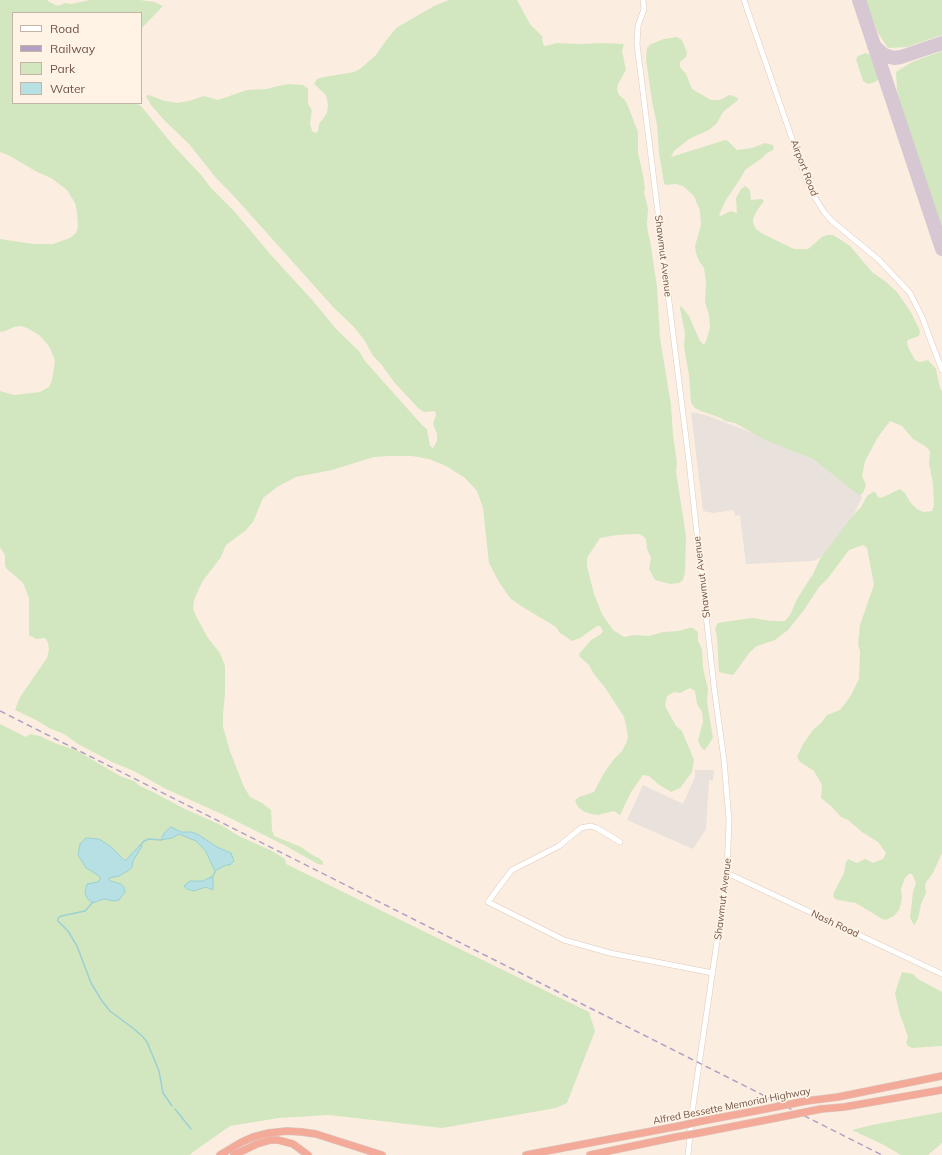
<!DOCTYPE html>
<style>
body{margin:0}
#map{position:relative;width:942px;height:1155px;overflow:hidden;background:#fbeee0;font-family:Mulish,sans-serif}
canvas{display:block}
.legend{position:absolute;left:12px;top:12px;width:130px;height:92px;box-sizing:border-box;background:#fef3e5;border:1px solid #c5b3a6;margin:0;padding:5px 7px;list-style:none;font-size:12px;color:#705448}
.legend li{display:flex;align-items:center;gap:8px;height:20px}
.legend b{width:20px;border:1px solid #c5b3a6}
</style>
<div id="map">
<canvas width="942" height="1155"></canvas>
<ul class="legend">
<li><b style="height:5px;background:#fff"></b>Road</li>
<li><b style="height:5px;background:#b0a0c3"></b>Railway</li>
<li><b style="height:11px;background:#d2e7bf"></b>Park</li>
<li><b style="height:11px;background:#b6e0e3"></b>Water</li>
</ul>
</div>
<script>
const c = document.querySelector('canvas').getContext('2d');
c.lineJoin = 'round';
function fillPath(path, color) { c.fillStyle = color; c.fill(path, 'evenodd'); }
const shape = rows => new Path2D(rows.map(r => 'M' + r).join(''));
function stroke(path, color, width, dash) { c.strokeStyle = color; c.lineWidth = width; c.lineCap = dash ? 'butt' : 'round'; c.setLineDash(dash || []); c.stroke(path); }
function label(font, color, halo, rows, align = 'center') {
  c.font = font + ' Mulish,sans-serif'; c.lineWidth = 3.5; c.setLineDash([]); c.textBaseline = 'middle'; c.strokeStyle = halo; c.fillStyle = color; for (const [text, x, y, turn = 0] of rows) {
    c.save(); c.translate(x, y); c.rotate((+turn || 0) * Math.PI / 180); c.textAlign = isNaN(turn) ? turn : align; if (halo) c.strokeText(text, 0, 0); c.fillText(text, 0, 0); c.restore();
  }
}
fillPath(shape([
 [691,412,706,415,771,440,857,479,862,498,846,529,832,552,813,561,746,564,740,515,735,516,734,510,713,513,703,511],
 [695,770,714,770,713,781,709,780,706,829,693,849,627,820,643,785,683,804,695,777]
]), '#e9e1db');
fillPath(shape([
 [0,0,47,0,49,2,58,6,65,3,71,4,90,0,140,0,154,2,163,6,141,29,141,13,13,13,13,103,136,103,141,106,172,144,202,176,211,188,235,212,271,255,313,301,338,331,359,351,365,361,422,425,427,429,430,446,433,448,437,441,437,434,433,424,436,415,435,411,424,412,418,408,394,382,381,364,373,356,365,341,354,327,334,308,231,193,216,178,189,144,164,120,151,105,146,96,149,95,165,101,177,103,189,101,204,96,218,100,247,90,267,89,278,86,289,84,303,85,308,89,308,104,312,110,310,123,312,131,316,133,318,131,319,124,327,113,328,105,326,95,314,84,317,79,324,77,354,72,360,69,376,55,382,46,396,28,434,6,449,0,517,0,530,24,543,37,542,39,543,44,545,46,557,43,578,44,605,43,624,44,622,51,626,70,618,84,617,90,619,95,625,100,628,106,638,132,638,153,643,175,645,188,644,192,648,208,647,224,648,233,650,240,657,287,660,338,671,405,673,435,677,463,676,472,686,536,685,573,683,580,679,583,670,584,655,580,649,569,651,558,647,549,646,539,643,536,639,534,617,535,600,538,587,558,587,566,594,594,602,614,613,630,624,637,634,635,649,636,663,632,679,631,689,628,693,628,697,631,698,634,698,641,702,649,703,668,708,689,707,702,713,738,705,750,702,749,698,741,703,721,702,712,697,704,695,691,690,688,680,693,674,692,667,696,665,706,676,726,682,731,694,760,692,772,680,788,671,792,658,784,649,776,643,775,631,792,620,815,614,811,598,815,591,814,583,811,578,807,575,800,579,797,594,792,604,773,614,759,622,751,627,741,628,737,626,725,624,717,606,689,594,674,589,665,580,657,579,654,591,640,601,634,603,631,602,629,600,626,597,626,580,638,572,641,560,633,556,627,521,606,510,598,499,582,489,563,483,508,477,491,465,478,446,466,429,459,412,456,390,456,374,457,332,470,296,477,277,487,263,498,253,522,245,531,226,545,221,557,202,582,194,600,193,608,196,616,208,638,220,653,225,666,225,692,223,716,223,727,230,751,244,787,250,797,262,803,271,810,272,830,274,836,301,847,314,856,319,858,323,862,323,865,318,864,284,845,226,816,166,789,134,771,114,763,78,744,64,734,51,729,36,720,15,710,20,697,47,658,49,649,48,643,46,639,44,638,36,639,29,635,29,598,23,583,7,569,5,566,5,555,0,547,0,391,14,395,40,392,49,387,52,380,55,361,50,348,44,340,39,335,27,328,20,326,14,327,5,331,0,332,0,239,34,244,53,244,70,238,76,233,78,227,77,212,75,203,67,190,51,178,37,172,8,155,0,152],
 [865,0,942,0,942,35,907,47,888,48,878,33],
 [677,37,682,40,687,53,686,57,680,62,680,67,686,74,692,89,711,100,720,100,729,95,734,96,737,98,738,100,723,112,717,123,709,130,689,139,674,151,671,157,725,140,728,141,737,150,752,148,765,143,773,145,774,148,773,150,767,153,762,158,745,170,742,176,726,200,719,215,721,216,731,211,737,213,736,198,741,189,745,186,750,190,751,200,762,199,764,201,756,212,753,219,753,223,756,229,763,234,794,249,808,249,822,237,828,235,833,235,844,242,850,246,873,273,885,281,897,292,912,314,920,331,919,336,916,337,908,340,907,342,908,347,915,360,920,362,928,360,936,369,940,388,942,391,942,853,933,873,925,884,926,893,921,904,918,919,914,925,910,918,913,892,916,883,912,874,909,874,905,878,901,889,902,899,899,910,894,916,886,920,882,919,856,903,838,900,834,898,833,894,844,873,846,862,848,859,857,863,865,859,873,863,883,859,886,853,878,842,862,832,848,820,841,817,831,806,821,798,822,785,814,771,800,762,797,757,803,744,813,730,821,723,827,715,840,710,844,705,851,695,859,679,860,652,858,644,860,625,874,585,867,548,863,545,849,550,828,578,819,587,804,610,788,630,775,640,757,646,750,652,734,674,732,675,719,672,717,637,715,628,718,623,744,619,753,618,771,621,785,621,790,615,797,599,813,574,820,559,855,513,861,507,867,496,873,492,875,492,878,497,881,498,900,489,905,493,910,502,917,509,923,512,932,511,934,505,933,484,929,464,930,451,925,446,913,439,902,426,890,421,878,437,865,461,862,476,866,485,863,493,859,495,813,459,765,440,735,423,725,421,721,418,701,411,695,408,691,403,689,375,684,347,685,333,680,308,681,306,689,316,700,341,704,345,706,341,710,328,709,315,705,302,706,282,704,268,699,261,696,253,695,246,701,225,700,211,694,196,683,186,676,184,666,185,664,183,659,153,657,125,652,101,646,60,647,48,651,44,664,39],
 [942,51,942,229,903,114,897,90,896,72,912,62],
 [865,53,871,55,879,77,877,81,869,84,866,83,863,81,856,59,858,56],
 [0,724,26,737,30,734,40,736,57,744,76,750,120,776,134,781,140,786,153,792,185,809,223,826,237,835,272,851,285,859,286,864,589,1012,595,1031,567,1103,556,1108,442,1128,329,1115,279,1118,230,1126,193,1152,190,1155,0,1155],
 [902,972,913,974,918,979,942,992,942,1046,912,1048,908,1046,906,1043,908,1037,906,1031,900,1015,895,993],
 [942,1112,942,1143,928,1155,901,1155,884,1145,852,1130,872,1125]
]), '#d2e7bf');
const water = shape([
 [171,827,181,832,192,832,199,835,217,847,231,853,234,861,230,865,226,865,215,871,205,850,196,841,179,834,172,838,161,840,164,833,171,827],
 [86,838,99,839,110,846,125,861,140,845,141,845,142,846,133,861,132,867,129,870,119,876,109,878,110,881,121,884,124,887,125,892,119,900,114,901,104,899,92,903,87,898,85,892,87,884,98,882,100,879,100,877,93,872,86,868,78,855,80,844,86,838],
 [211,877,213,878,213,890,206,887,194,891,187,889,184,886,190,881,203,881,211,877]
]);
fillPath(water, '#b6e0e3');
stroke(water, '#9cd0d4', 1);
stroke(shape([
 [140,846,144,841,149,839,161,840],
 [212,878,215,872],
 [93,902,85,911,61,916,58,918,58,921,68,931,77,946,91,983,102,1001,110,1011,134,1029,143,1037,147,1042,159,1071,163,1093,172,1106],
 [175,1109,191,1129]
]), '#9cd0d4', 1.5);
stroke(shape([
 [859,0,942,249],
 [874,46,884,55,894,58,901,57,942,43]
]), '#d6c7d2', 14);
const minor = shape([
 [643,0,644,9,638,26,637,44,689,462,714,687,724,760,729,820,727,873,693,1106,688,1155],
 [744,0,807,182,814,196,824,212,832,221,879,260,910,293,922,317,942,370],
 [620,842,597,828,590,826,581,828,559,846,512,870,502,883,488,902,564,940,610,953,713,973],
 [727,873,942,974]
]);
const highway = shape([
 [806,1101,838,1097,942,1076],
 [821,1109,844,1107,942,1090],
 [702,1121,755,1111],
 [699,1133,776,1118],
 [220,1155,240,1143,253,1137,269,1133,287,1131,302,1132,316,1134,382,1155],
 [234,1155,257,1144,271,1140,278,1140,293,1144,308,1155],
 [526,1155,679,1126],
 [590,1155,676,1137]
]);
stroke(minor, '#decabc', 6);
stroke(highway, '#d7cfcc', 8);
stroke(minor, '#fff', 5);
stroke(highway, '#f4aa98', 7);
stroke(shape([
 [0,711,882,1155]
]), '#b0a0c3', 1.5, [6, 4]);
const highwayBridge = shape([
 [755,1111,806,1101],
 [776,1118,821,1109],
 [679,1126,702,1121],
 [676,1137,699,1133]
]);
stroke(highwayBridge, '#d7cfcc', 8, []);
stroke(highwayBridge, '#f4aa98', 7);
label('10px', '#705448', '#fef3e5', [
 ["Airport Road",804,168,69],
 ["Shawmut Avenue",663,256,83],
 ["Shawmut Avenue",702,577,-97],
 ["Shawmut Avenue",723,899,-83],
 ["Nash Road",835,924,25],
 ["Alfred Bessette Memorial Highway",732,1106,-11]
]);
</script>
